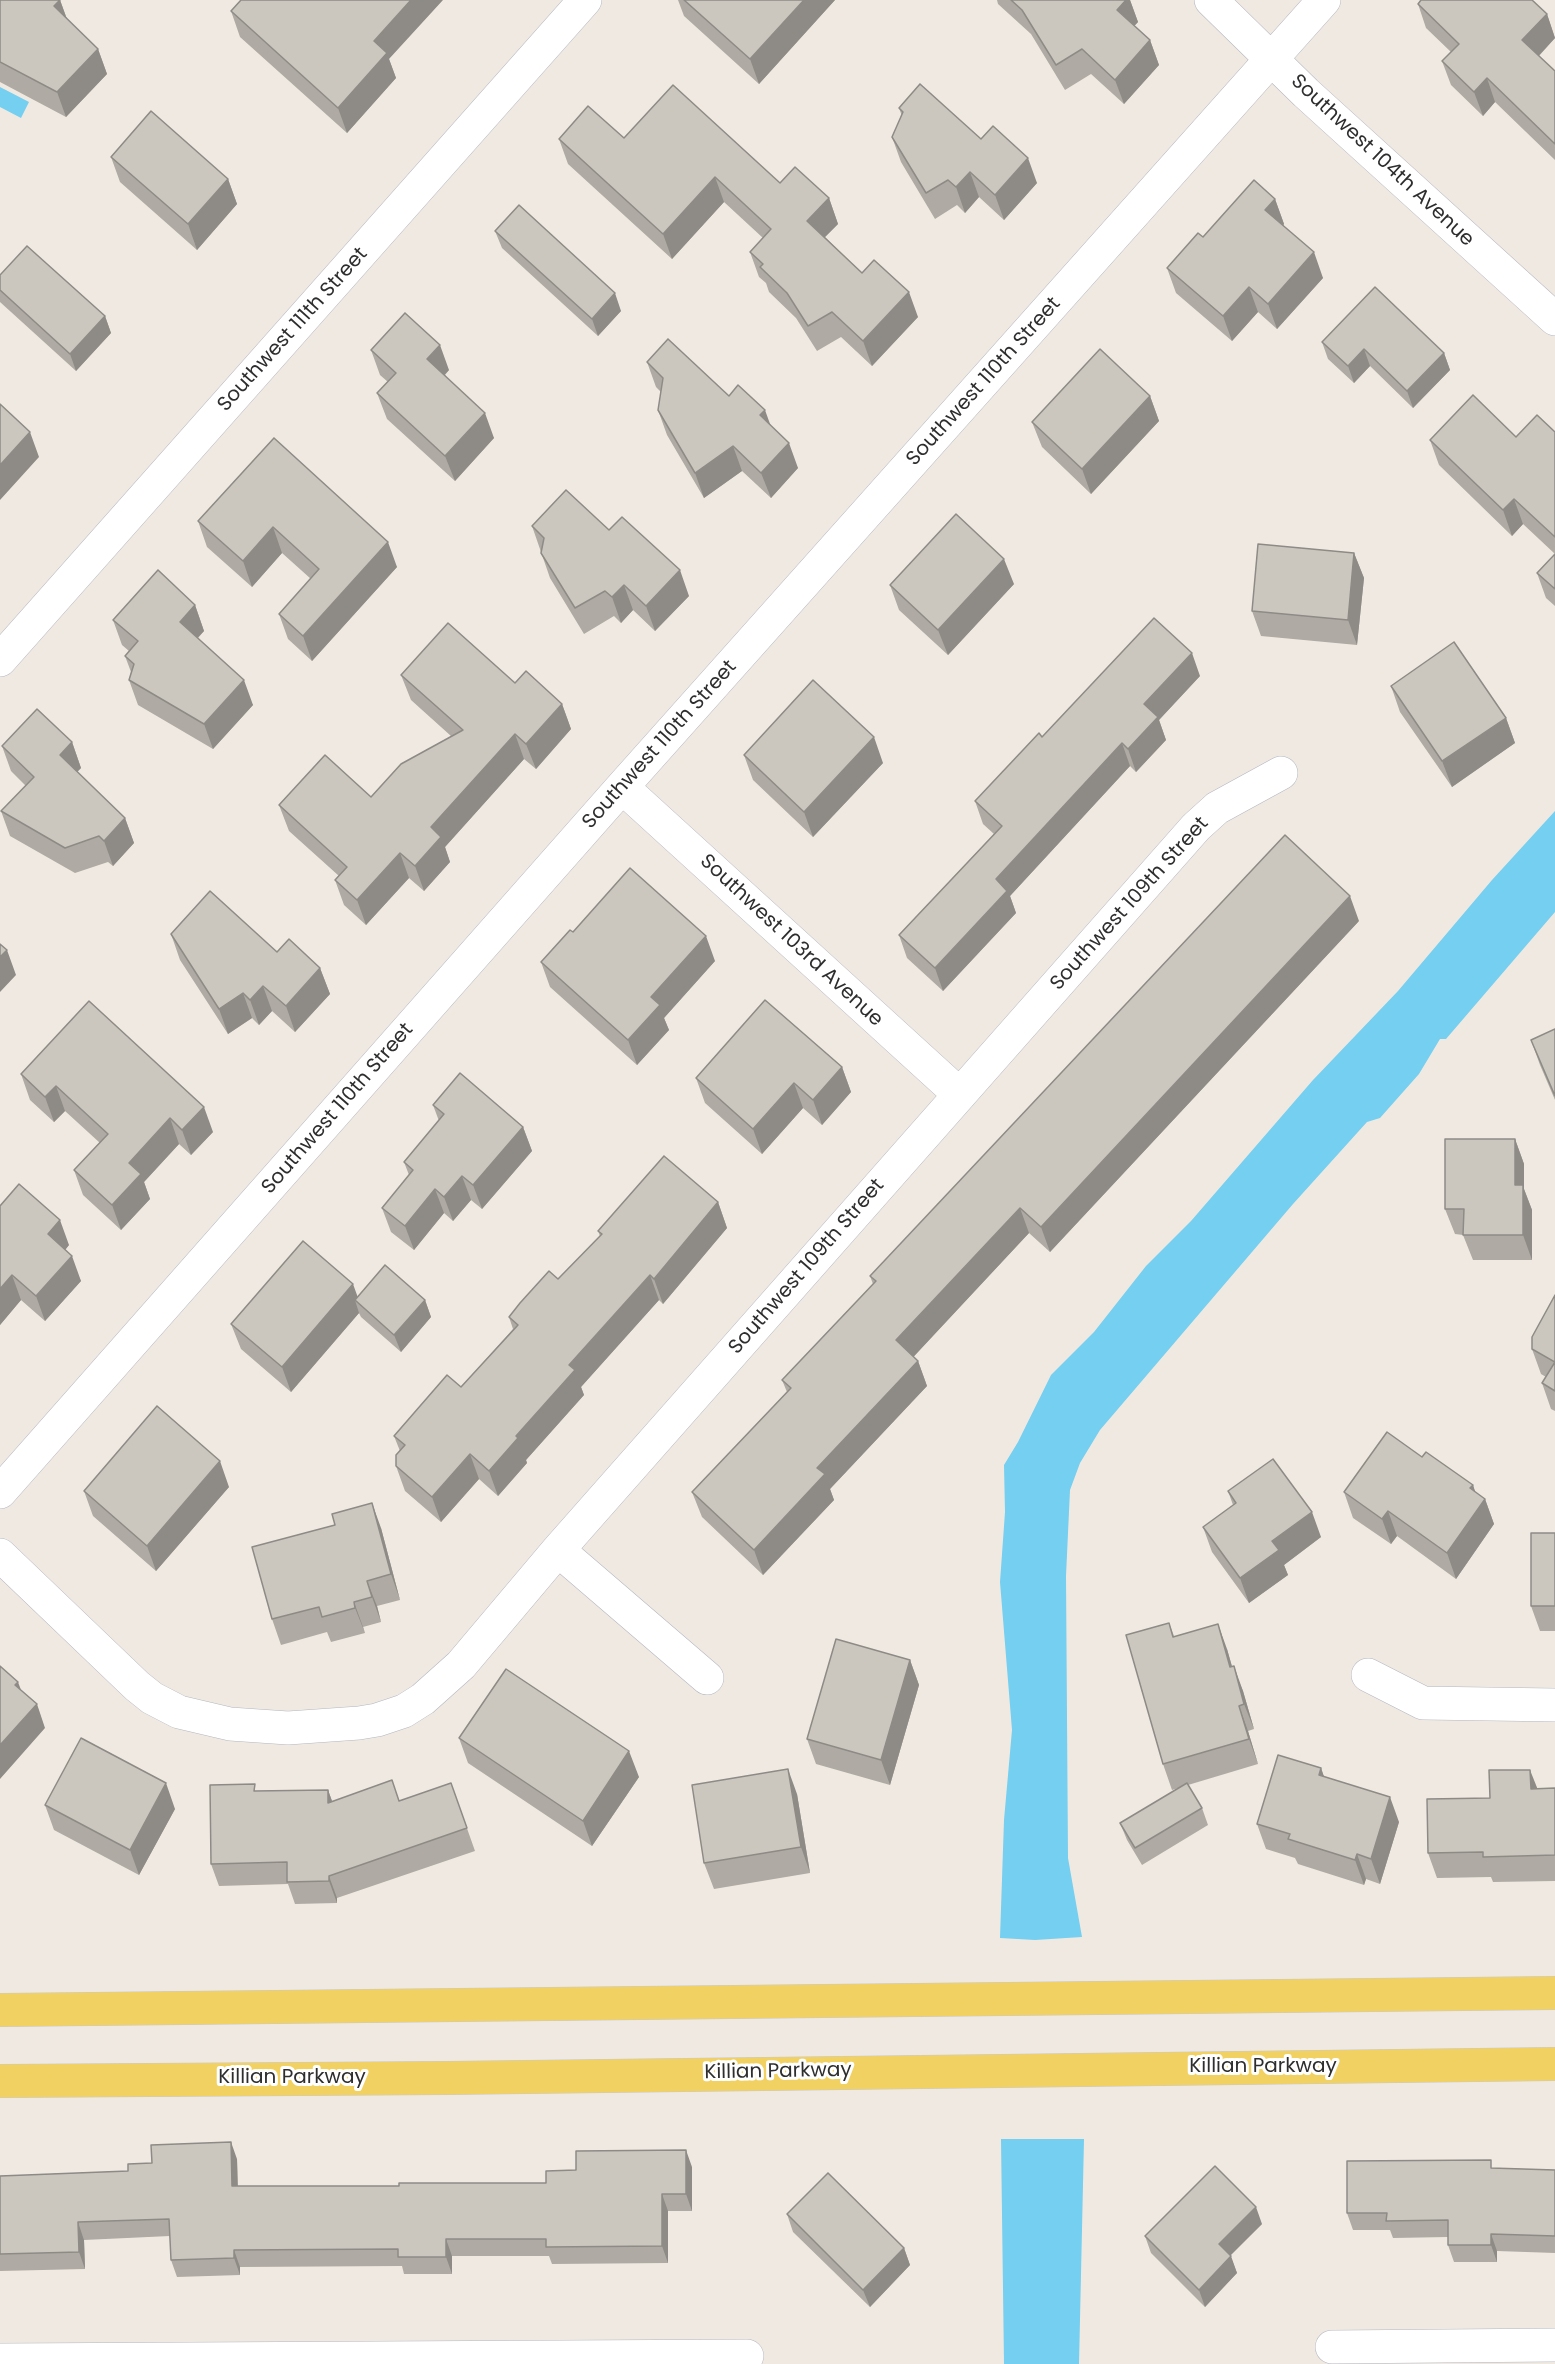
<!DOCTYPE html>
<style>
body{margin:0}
canvas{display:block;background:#efe9e1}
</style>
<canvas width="1555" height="2364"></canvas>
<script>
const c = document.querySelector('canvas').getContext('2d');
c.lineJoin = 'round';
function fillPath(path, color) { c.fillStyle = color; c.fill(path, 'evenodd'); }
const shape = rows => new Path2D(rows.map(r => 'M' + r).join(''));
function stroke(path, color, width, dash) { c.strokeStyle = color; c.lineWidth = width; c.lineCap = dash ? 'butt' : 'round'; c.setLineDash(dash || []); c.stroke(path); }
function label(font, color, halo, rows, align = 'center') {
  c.font = font + ' Poppins,sans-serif'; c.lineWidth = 6; c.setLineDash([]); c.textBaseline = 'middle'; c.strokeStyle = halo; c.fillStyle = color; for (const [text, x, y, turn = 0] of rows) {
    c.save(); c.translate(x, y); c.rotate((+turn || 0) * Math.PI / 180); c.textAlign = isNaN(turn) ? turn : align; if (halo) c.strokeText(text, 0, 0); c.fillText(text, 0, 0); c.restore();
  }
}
fillPath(shape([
 [0,87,29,102,21,118,0,107],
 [1555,811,1555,912,1446,1039,1440,1039,1419,1074,1380,1118,1367,1122,1293,1204,1100,1430,1080,1463,1070,1490,1066,1576,1068,1858,1082,1937,1035,1940,1000,1938,1004,1820,1012,1730,1000,1582,1005,1512,1004,1465,1018,1442,1051,1375,1094,1332,1146,1266,1191,1221,1313,1080,1398,991,1492,880],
 [1001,2139,1084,2139,1079,2364,1004,2364]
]), '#75cff0');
const minor = shape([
 [1211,0,1306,93,1555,319],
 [0,660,585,0],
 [622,787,959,1094],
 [0,1492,622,787,1324,0],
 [558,1550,707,1678],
 [0,1555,137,1686,152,1698,179,1712,230,1724,288,1728,359,1723,377,1720,404,1711,423,1699,461,1665,558,1550,1196,827,1217,808,1281,773],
 [1368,1675,1423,1703,1555,1705],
 [1332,2347,1555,2345],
 [0,2360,747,2356]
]);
const major = shape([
 [0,2010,1555,1993],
 [0,2081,447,2078,1555,2064]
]);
stroke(minor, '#b4b7c1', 34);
stroke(major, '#c9c9c9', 34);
stroke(minor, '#fff', 33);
stroke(major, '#f2d163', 33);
fillPath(shape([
 [0,0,60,0,67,19,98,49,107,74,66,117,0,82],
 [678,0,835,0,759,84,684,16],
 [997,0,1130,0,1138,22,1134,26,1150,40,1159,65,1124,104,1091,74,1065,90,1031,34,998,4],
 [1418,4,1547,14,1555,38,1539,56,1555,71,1555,160,1495,102,1483,116,1451,85,1442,61,1451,52,1426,28],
 [231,11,389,59,396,78,347,133,240,37],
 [899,108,981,139,1037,183,1004,220,979,197,965,213,957,205,935,219,901,162,892,137,902,116],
 [624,138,780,183,829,198,838,224,825,237,862,273,918,317,872,366,841,337,817,351,796,318,769,292,766,283,759,277,750,252,763,238,724,202,672,259,568,164,559,139],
 [111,157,228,179,237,204,197,250,120,182],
 [1275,199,1284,224,1283,226,1323,278,1277,329,1258,312,1232,341,1176,293,1167,268,1203,237],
 [495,231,621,311,598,336,502,248],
 [0,275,105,316,111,333,76,371,0,302],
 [1322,342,1444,353,1450,370,1413,408,1370,366,1354,383,1328,359],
 [371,350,449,370,445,375,494,438,455,481,387,419,377,393,388,382,380,375],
 [647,362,729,396,770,425,798,468,771,498,742,471,704,498,667,435,658,410,661,392,656,387],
 [1150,396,1159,421,1091,494,1042,447,1032,422],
 [1555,432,1555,554,1523,524,1512,536,1439,465,1430,440,1516,437],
 [274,438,397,567,312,661,288,639,279,614,311,579,282,553,252,587,207,547,198,521],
 [532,526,609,530,689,596,655,631,633,610,621,623,614,616,584,634,550,578],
 [1354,553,1364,578,1357,645,1261,636,1252,611],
 [1555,554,1555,606,1546,598,1537,573],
 [1014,584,948,655,899,610,890,585],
 [195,605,204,631,198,638,253,705,213,749,138,705,129,680,131,672,125,656,129,651,122,645,113,620],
 [401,675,515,683,562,704,571,729,536,769,524,759,445,847,450,862,424,891,409,878,366,925,344,905,335,880,339,876,289,831,279,805,371,797,451,736,411,700],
 [1200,676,1159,720,1166,740,1136,772,1130,766,1010,896,1016,913,943,991,907,958,899,935,994,834,983,824,975,801,1042,737],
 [1391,686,1506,718,1515,743,1452,787,1400,712],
 [72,742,81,768,77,772,125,818,134,843,113,866,108,862,75,873,10,836,1,811,26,786,11,771,2,746],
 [744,755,883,763,813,837,753,780],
 [1359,921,1050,1252,1029,1233,913,1357,918,1361,927,1386,830,1489,834,1500,763,1575,702,1517,692,1492,787,1392,782,1380,873,1284,870,1276],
 [171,934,277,952,320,968,330,994,295,1032,272,1011,259,1025,252,1018,228,1034,180,960],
 [715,961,664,1018,669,1030,637,1065,550,987,541,962],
 [1555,1029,1555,1100,1540,1065,1531,1040],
 [842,1067,851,1092,822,1125,803,1108,762,1154,705,1103,696,1078],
 [21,1074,213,1132,191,1155,179,1144,144,1182,150,1199,121,1230,83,1195,74,1170,100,1143,65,1111,54,1122,30,1100],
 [433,1105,523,1127,532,1151,482,1209,471,1200,453,1221,444,1213,414,1250,391,1232,382,1208,409,1175,404,1162,439,1121],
 [1515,1139,1524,1164,1524,1189,1532,1210,1532,1260,1473,1260,1463,1235,1455,1234,1445,1209],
 [718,1202,727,1228,663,1304,659,1300,581,1387,584,1395,526,1460,527,1463,498,1496,479,1479,441,1522,405,1491,396,1466,400,1451,394,1436,461,1387,513,1329,509,1317,558,1279,600,1236,598,1231],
 [0,1206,69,1245,65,1250,81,1281,45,1321,21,1300,0,1325],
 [1555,1295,1555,1411,1551,1409,1542,1383,1546,1377,1541,1374,1532,1349],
 [358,1297,425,1300,431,1317,401,1352,361,1317,359,1313,291,1392,241,1349,231,1324],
 [1422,1457,1473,1485,1475,1492,1485,1499,1494,1524,1456,1579,1397,1536,1391,1544,1353,1518,1344,1492],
 [229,1487,156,1571,93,1516,84,1491],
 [1228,1491,1321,1537,1284,1565,1288,1575,1249,1603,1212,1552,1203,1527,1233,1505],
 [381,1528,400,1600,377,1606,381,1622,363,1627,365,1633,331,1642,327,1632,281,1645,272,1619],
 [1555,1533,1555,1631,1540,1631,1531,1606],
 [1169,1623,1174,1636,1227,1649,1232,1666,1243,1691,1254,1729,1248,1731,1258,1764,1188,1785,1202,1808,1208,1825,1142,1865,1127,1840,1120,1823,1182,1787,1172,1790,1163,1764],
 [910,1660,919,1685,890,1785,816,1764,807,1739],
 [459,1738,639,1777,592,1846,468,1763],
 [1321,1768,1324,1777,1399,1822,1380,1884,1366,1879,1364,1885,1298,1864,1295,1858,1266,1849,1257,1824],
 [451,1783,475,1851,337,1898,337,1903,295,1904,288,1884,219,1886,211,1864,257,1791,328,1790,332,1801,400,1801],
 [1555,1788,1555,1881,1493,1882,1491,1877,1437,1878,1428,1853,1537,1789],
 [797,1794,810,1873,714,1889,704,1863],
 [45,1805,175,1809,139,1875,54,1830],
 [237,2159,238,2186,399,2186,546,2183,692,2167,692,2211,668,2211,668,2263,552,2264,549,2256,452,2256,452,2274,404,2274,402,2266,240,2267,240,2275,177,2277,171,2260,170,2236,84,2240,85,2269,0,2271,0,2176,128,2171],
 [1494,2168,1555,2170,1555,2253,1497,2251,1497,2262,1454,2262,1448,2245,1448,2237,1393,2238,1390,2230,1353,2230,1347,2213],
 [787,2214,904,2248,910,2265,870,2307,793,2232],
 [1262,2224,1230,2255,1237,2273,1205,2307,1151,2253,1145,2236]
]), '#afaba4');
fillPath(shape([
 [60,0,69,25,54,6],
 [411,0,443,0,389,59,396,78,347,133,338,108,374,41],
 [804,0,835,0,759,84,750,59],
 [1126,0,1130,0,1138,22,1126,35,1117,10],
 [1547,14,1555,38,1531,64,1522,40],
 [1150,40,1159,65,1124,104,1115,80],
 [98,49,107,74,66,117,57,92],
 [1487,78,1495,102,1483,116,1474,92],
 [1028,158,1037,183,1004,220,995,195],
 [970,172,979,197,965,213,956,187],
 [715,177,724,202,672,259,663,234],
 [228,179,237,204,197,250,188,224],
 [829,198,838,224,816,246,807,221],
 [1275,199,1284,224,1274,235,1265,210],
 [1314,252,1323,278,1277,329,1268,304],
 [1249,287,1258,312,1232,341,1223,316],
 [909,292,918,317,872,366,863,341],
 [615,293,621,311,598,336,592,319],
 [105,316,111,333,76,371,70,354],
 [440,345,449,370,436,384,427,359],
 [1364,349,1370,366,1354,383,1348,366],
 [1444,353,1450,370,1413,408,1407,391],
 [1150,396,1159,421,1091,494,1082,469],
 [765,410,774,435,760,415],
 [485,413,494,438,455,481,445,456],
 [30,432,39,457,0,500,0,465],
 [789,443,798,468,771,498,761,473],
 [733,446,742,471,704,498,695,473],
 [1514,499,1523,524,1512,536,1503,510],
 [273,527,282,553,252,587,243,561],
 [388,542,397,567,312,661,303,636],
 [1354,553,1364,578,1357,645,1348,620],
 [1004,559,1014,584,948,655,938,630],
 [680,570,689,596,655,631,646,606],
 [624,585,633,610,621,623,612,597],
 [195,605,204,631,189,647,180,622],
 [1192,653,1200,676,1159,720,1166,740,1136,772,1128,749,1144,704],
 [244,680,253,705,213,749,204,724],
 [562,704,571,729,536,769,526,744],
 [1506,718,1515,743,1452,787,1442,761],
 [515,734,524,759,445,847,450,862,424,891,415,866,431,827],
 [874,737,883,763,813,837,804,812],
 [72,742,81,768,69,780,60,755],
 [1122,743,1130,766,1010,896,1016,913,943,991,935,968,996,879],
 [125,818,134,843,113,866,104,841],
 [400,853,409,878,366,925,357,900],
 [1350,896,1359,921,1050,1252,1041,1227],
 [706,936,715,961,664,1018,669,1030,637,1065,628,1040,651,997],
 [7,950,16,975,0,992,0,957],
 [320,968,330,994,295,1032,286,1006],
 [263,986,272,1011,259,1025,250,1000],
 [243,993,252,1018,228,1034,219,1009],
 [842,1067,851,1092,822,1125,813,1100],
 [794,1083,803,1108,762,1154,753,1129],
 [56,1086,65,1111,54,1122,45,1097],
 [204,1107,213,1132,191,1155,182,1130],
 [170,1118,179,1144,144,1182,150,1199,121,1230,112,1205,129,1163],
 [523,1127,532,1151,482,1209,473,1185],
 [1515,1139,1524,1164,1524,1189,1532,1210,1532,1260,1523,1235,1515,1185],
 [462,1176,471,1200,453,1221,444,1197],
 [435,1189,444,1213,414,1250,405,1226],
 [718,1202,727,1228,663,1304,654,1279],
 [1020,1208,1029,1233,905,1366,896,1340],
 [60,1220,69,1245,57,1260,48,1234],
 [72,1256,81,1281,45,1321,36,1296],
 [12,1275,21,1300,0,1325,0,1289],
 [650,1275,659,1300,581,1387,584,1395,526,1460,527,1463,498,1496,489,1471,516,1436,569,1365],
 [353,1284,361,1306,355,1300,359,1313,291,1392,282,1367],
 [425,1300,431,1317,401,1352,394,1335],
 [918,1361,927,1386,830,1489,834,1500,763,1575,754,1550,817,1468],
 [470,1454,479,1479,441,1522,432,1497],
 [220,1461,229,1487,156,1571,147,1546],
 [1473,1485,1480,1506,1485,1499,1494,1524,1456,1579,1447,1553,1470,1488],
 [372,1503,381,1528,400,1600,391,1574],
 [1388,1511,1397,1536,1391,1544,1382,1519],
 [1312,1512,1321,1537,1284,1565,1288,1575,1249,1603,1240,1578,1272,1541],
 [367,1581,377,1606,381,1622,372,1597],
 [354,1602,363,1627,365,1633,355,1608],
 [1218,1624,1227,1649,1239,1692,1230,1667],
 [910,1660,919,1685,890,1785,881,1760],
 [1234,1666,1243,1691,1254,1729,1244,1704],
 [18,1682,27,1706,15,1685],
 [37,1704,45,1728,0,1779,0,1745],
 [1239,1706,1248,1731,1258,1764,1249,1739],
 [629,1751,639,1777,592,1846,583,1821],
 [1321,1768,1330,1794,1319,1775],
 [788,1769,797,1794,810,1873,801,1847],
 [1530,1770,1540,1795,1531,1789],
 [166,1783,175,1809,139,1875,130,1850],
 [328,1790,336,1812,328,1803],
 [1390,1797,1399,1822,1380,1884,1371,1859],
 [1357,1854,1366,1879,1364,1885,1355,1860],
 [329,1876,337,1898,337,1903,329,1881],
 [231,2142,237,2159,238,2204,232,2186],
 [686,2150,692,2167,692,2211,686,2194],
 [662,2194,668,2211,668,2263,662,2246],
 [1256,2207,1262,2224,1225,2261,1219,2244],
 [78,2222,84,2240,85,2269,79,2252],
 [1491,2234,1497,2251,1497,2262,1491,2245],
 [446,2239,452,2256,452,2274,446,2257],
 [904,2248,910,2265,870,2307,863,2290],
 [234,2250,240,2267,240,2275,234,2258],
 [1231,2256,1237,2273,1205,2307,1199,2290]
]), '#8e8b86');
const building = shape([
 [0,0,60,0,54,6,98,49,57,92,0,62,0,0],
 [241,0,411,0,374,41,387,53,338,108,231,11,241,0],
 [684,0,804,0,750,59,684,0],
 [1011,0,1126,0,1117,10,1150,40,1115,80,1082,49,1056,65,1022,10,1011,0],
 [1421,0,1532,0,1547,14,1522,40,1555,71,1555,144,1487,78,1474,92,1442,61,1459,44,1418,4,1421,0],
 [920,84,981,139,993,126,1028,158,995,195,970,172,956,187,948,180,926,193,892,137,903,112,899,108,920,84],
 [673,85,780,183,795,167,829,198,807,221,862,273,874,260,909,292,863,341,832,312,808,326,787,293,760,267,763,264,750,252,771,229,715,177,663,234,559,139,588,106,624,138,673,85],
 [151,111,228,179,188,224,111,157,151,111],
 [1254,180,1275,199,1265,210,1314,252,1268,304,1249,287,1223,316,1167,268,1198,233,1203,237,1254,180],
 [519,205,615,293,592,319,495,231,519,205],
 [27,246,105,316,70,354,0,290,0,275,27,246],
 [1375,287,1444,353,1407,391,1364,349,1348,366,1322,342,1375,287],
 [405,313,440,345,427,359,485,413,445,456,377,393,396,373,371,350,405,313],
 [668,339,729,396,738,385,765,410,760,415,789,443,761,473,733,446,695,473,658,410,663,378,647,362,668,339],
 [1100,349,1150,396,1082,469,1032,422,1100,349],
 [1473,395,1516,437,1537,415,1555,432,1555,537,1514,499,1503,510,1430,440,1473,395],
 [0,404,30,432,0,465,0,404],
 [274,438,388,542,303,636,279,614,319,569,273,527,243,561,198,521,274,438],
 [566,490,609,530,622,517,680,570,646,606,624,585,612,597,605,591,575,608,541,553,544,538,532,526,566,490],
 [956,514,1004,559,938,630,890,585,956,514],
 [1258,544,1354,553,1348,620,1252,611,1258,544],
 [1555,554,1555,589,1537,573,1555,554],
 [158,570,195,605,180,622,244,680,204,724,129,680,134,664,125,656,138,641,113,620,158,570],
 [1154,618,1192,653,1144,704,1158,717,1128,749,1122,743,996,879,1007,891,935,968,899,935,1002,826,975,801,1039,733,1042,737,1154,618],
 [448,623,515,683,526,671,562,704,526,744,515,734,431,827,441,837,415,866,400,853,357,900,335,880,347,867,279,805,325,755,371,797,401,764,463,730,401,675,448,623],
 [1454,642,1506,718,1442,761,1391,686,1454,642],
 [813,680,874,737,804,812,744,755,813,680],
 [37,709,72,742,60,755,125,818,104,841,99,836,65,848,1,811,34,777,2,746,37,709],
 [1285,835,1350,896,1041,1227,1020,1208,896,1340,918,1361,817,1468,825,1474,754,1550,692,1492,791,1388,782,1380,876,1281,870,1276,1285,835],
 [630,868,706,936,651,997,660,1005,628,1040,541,962,570,930,573,932,630,868],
 [210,891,277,952,289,939,320,968,286,1006,263,986,250,1000,243,993,219,1009,171,934,210,891],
 [0,944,7,950,0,957,0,944],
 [765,1000,842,1067,813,1100,794,1083,753,1129,696,1078,765,1000],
 [89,1001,204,1107,182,1130,170,1118,129,1163,141,1174,112,1205,74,1170,108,1134,56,1086,45,1097,21,1074,89,1001],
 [1555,1029,1555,1096,1531,1040,1555,1029],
 [460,1073,523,1127,473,1185,462,1176,444,1197,435,1189,405,1226,382,1208,413,1170,404,1162,444,1114,433,1105,460,1073],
 [1445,1139,1515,1139,1515,1185,1523,1185,1523,1235,1463,1235,1464,1209,1445,1209,1445,1139],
 [664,1156,718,1202,654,1279,650,1275,569,1365,575,1370,516,1436,518,1438,489,1471,470,1454,432,1497,396,1466,396,1455,405,1445,394,1436,447,1375,461,1387,518,1325,509,1317,520,1303,549,1271,558,1279,602,1234,598,1231,664,1156],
 [19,1184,60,1220,48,1234,72,1256,36,1296,12,1275,0,1289,0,1206,19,1184],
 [303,1241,353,1284,282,1367,231,1324,303,1241],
 [385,1265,425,1300,394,1335,355,1300,385,1265],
 [1555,1295,1555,1391,1542,1383,1555,1362,1532,1349,1532,1337,1555,1295],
 [157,1406,220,1461,147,1546,84,1491,157,1406],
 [1387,1432,1422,1457,1426,1452,1473,1485,1470,1488,1485,1499,1447,1553,1388,1511,1382,1519,1344,1492,1387,1432],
 [1273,1459,1312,1512,1272,1541,1279,1550,1240,1578,1203,1527,1236,1503,1228,1491,1273,1459],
 [372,1503,391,1574,367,1581,372,1597,354,1602,355,1608,322,1617,319,1607,272,1619,252,1547,335,1525,332,1514,372,1503],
 [1531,1533,1555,1533,1555,1606,1531,1606,1531,1533],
 [1169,1623,1173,1637,1218,1624,1230,1667,1234,1666,1244,1704,1239,1706,1249,1739,1163,1764,1126,1635,1169,1623],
 [836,1639,910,1660,881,1760,807,1739,836,1639],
 [0,1666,18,1682,15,1685,37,1704,0,1745,0,1666],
 [506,1669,629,1751,583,1821,459,1738,506,1669],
 [81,1738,166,1783,130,1850,45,1805,81,1738],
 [1278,1755,1321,1768,1319,1775,1390,1797,1371,1859,1357,1854,1355,1860,1288,1839,1290,1834,1257,1824,1278,1755],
 [788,1769,801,1847,704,1863,692,1785,788,1769],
 [1489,1770,1530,1770,1531,1789,1555,1788,1555,1855,1483,1857,1483,1852,1428,1853,1427,1799,1490,1798,1489,1770],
 [392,1780,399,1801,451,1783,467,1828,329,1876,329,1881,287,1882,287,1862,211,1864,210,1785,255,1784,254,1791,328,1790,328,1803,392,1780],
 [1187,1783,1202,1808,1135,1848,1120,1823,1187,1783],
 [231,2142,232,2186,399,2186,399,2183,546,2183,546,2171,576,2170,576,2151,686,2150,686,2194,662,2194,662,2246,546,2247,546,2239,446,2239,446,2257,398,2257,398,2249,234,2250,234,2258,171,2260,169,2219,78,2222,79,2252,0,2254,0,2176,128,2171,128,2164,152,2163,151,2145,231,2142],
 [1491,2160,1491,2168,1555,2170,1555,2236,1491,2234,1491,2245,1448,2245,1448,2220,1386,2221,1387,2213,1347,2213,1347,2161,1491,2160],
 [1215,2166,1256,2207,1219,2244,1231,2256,1199,2290,1145,2236,1215,2166],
 [828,2173,904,2248,863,2290,787,2214,828,2173]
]);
fillPath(building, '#cbc7bf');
stroke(building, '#8e8b86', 1.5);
label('20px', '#2e2e2e', '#fff', [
 ["Southwest 104th Avenue",1382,161,43],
 ["Southwest 111th Street",293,330,-48],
 ["Southwest 110th Street",984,382,-48],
 ["Southwest 110th Street",660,745,-48],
 ["Southwest 109th Street",1130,904,-48],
 ["Southwest 103rd Avenue",791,941,43],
 ["Southwest 110th Street",338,1109,-49],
 ["Southwest 109th Street",807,1267,-49],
 ["Killian Parkway",1263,2067],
 ["Killian Parkway",778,2072,-1],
 ["Killian Parkway",292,2078]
]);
</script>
